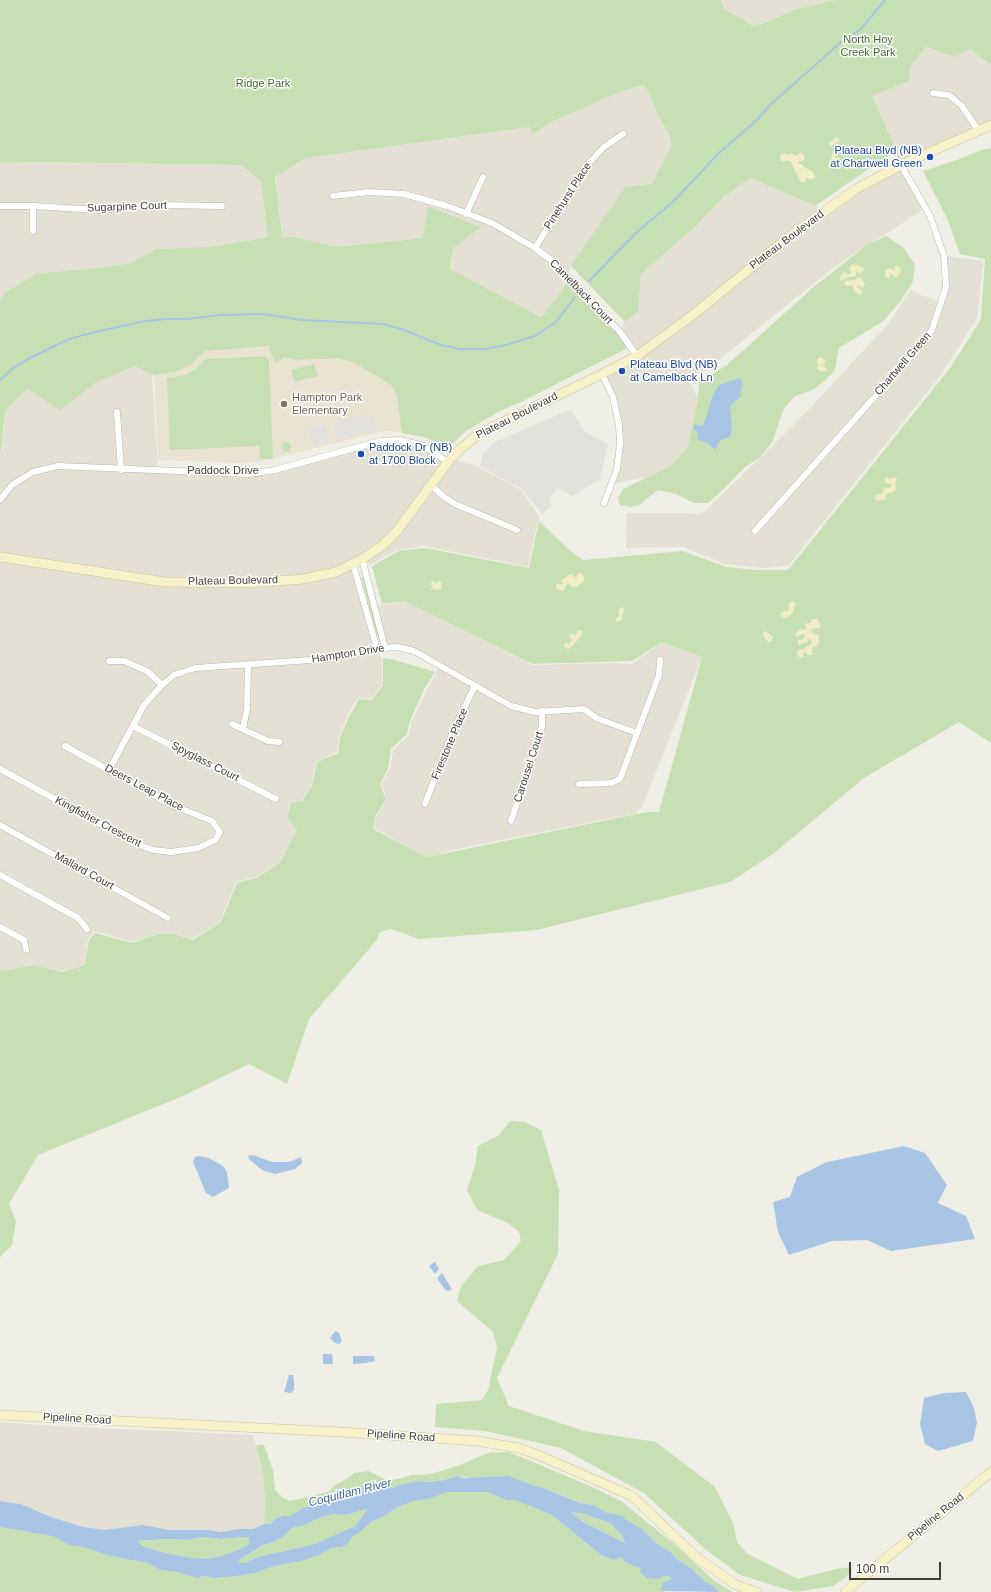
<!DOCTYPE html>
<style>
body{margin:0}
#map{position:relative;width:991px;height:1592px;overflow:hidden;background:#f0efe6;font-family:Arial,sans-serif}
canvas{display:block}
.scale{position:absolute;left:849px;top:1562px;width:92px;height:18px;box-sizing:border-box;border:2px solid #423f36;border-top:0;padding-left:5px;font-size:12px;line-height:14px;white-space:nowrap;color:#423f36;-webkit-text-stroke:3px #fff;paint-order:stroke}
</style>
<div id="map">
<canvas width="991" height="1592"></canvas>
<div class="scale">100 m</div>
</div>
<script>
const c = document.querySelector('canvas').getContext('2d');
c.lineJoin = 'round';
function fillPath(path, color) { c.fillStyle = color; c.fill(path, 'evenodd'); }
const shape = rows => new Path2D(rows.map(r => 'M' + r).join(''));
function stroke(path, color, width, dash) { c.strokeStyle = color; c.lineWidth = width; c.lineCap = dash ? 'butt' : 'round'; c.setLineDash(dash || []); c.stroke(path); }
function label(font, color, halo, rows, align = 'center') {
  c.font = font + ' Arial,sans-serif'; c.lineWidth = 3; c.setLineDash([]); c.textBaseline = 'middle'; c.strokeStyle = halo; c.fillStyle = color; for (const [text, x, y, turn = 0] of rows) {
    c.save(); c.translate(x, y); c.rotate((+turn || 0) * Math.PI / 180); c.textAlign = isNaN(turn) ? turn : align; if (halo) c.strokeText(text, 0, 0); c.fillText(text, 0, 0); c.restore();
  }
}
fillPath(shape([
 [721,0,835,0,797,9,755,27,723,8],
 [926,47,956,57,970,49,991,65,991,125,901,165,926,208,838,264,690,383,698,398,688,447,671,466,652,476,611,484,620,444,613,397,602,374,636,356,620,330,625,322,638,312,641,274,696,226,723,197,751,178,826,211,901,165,872,96,909,81,910,67],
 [645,81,657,113,669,135,672,145,652,184,571,266,563,289,543,317,450,269,453,249,479,227,428,208,424,238,336,247,295,237,282,237,275,177,305,158,530,127],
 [37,162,241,165,261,181,268,237,211,247,156,249,131,263,97,268,0,301,0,163],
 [944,256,983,261,977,318,940,376,788,566,763,568,725,564,683,547,626,548,627,513,689,513,698,515,704,512,793,426,889,323,910,290,941,303,946,287],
 [135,366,152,375,158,473,249,475,381,443,400,441,424,448,448,463,453,459,479,467,521,490,539,516,528,567,424,546,397,550,370,565,361,557,335,571,303,577,249,581,164,578,0,554,0,451,1,451,5,411,27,389,60,409,97,382],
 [0,560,165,585,251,586,353,565,376,650,382,658,382,684,372,699,358,698,347,716,339,737,337,752,316,762,311,786,301,801,290,801,287,817,297,830,280,863,256,877,236,882,220,922,193,939,174,934,159,934,132,942,94,931,88,939,85,965,62,971,33,965,0,971],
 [404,601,532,665,614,663,632,664,662,642,702,657,642,807,634,814,471,846,427,857,374,828,376,817,387,799,381,785,390,769,393,750,409,735,412,721,441,662,421,652,386,646,375,606],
 [0,1422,54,1426,253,1435,263,1473,265,1502,264,1524,254,1529,239,1529,221,1532,210,1530,169,1530,143,1525,104,1530,84,1527,51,1517,21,1504,0,1501]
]), '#e4e1d4');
fillPath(shape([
 [268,327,398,377,412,433,390,431,380,432,259,462,240,463,158,460,153,355,194,349]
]), '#e8e4d1');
fillPath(shape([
 [0,0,721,0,723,8,755,27,797,9,835,0,991,0,991,65,970,49,956,57,926,47,910,67,909,81,872,96,896,150,815,206,751,178,723,197,696,226,641,274,638,312,625,322,571,266,625,187,652,184,672,145,669,135,657,113,648,91,643,85,624,90,549,123,535,133,531,133,530,127,306,158,275,177,282,237,295,237,336,247,423,238,428,207,455,217,480,227,453,249,450,269,542,317,563,289,567,279,618,333,628,348,523,401,500,411,466,431,448,448,424,437,402,433,397,396,391,385,355,363,339,358,294,360,284,357,276,363,269,350,270,346,205,351,192,364,175,372,152,375,135,366,97,382,60,410,27,389,5,411,1,451,0,451,0,301,6,292,36,274,97,268,131,263,156,249,211,247,268,237,261,181,241,165,37,162,0,163],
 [991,148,991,743,959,722,864,778,773,854,730,882,537,930,419,939,391,929,380,932,376,941,309,1019,287,1084,249,1064,183,1096,38,1155,9,1204,16,1221,12,1245,0,1257,0,971,34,965,62,972,85,965,89,940,95,933,132,943,159,934,174,934,193,940,221,922,237,883,256,878,280,863,297,830,287,817,291,802,302,801,312,786,317,762,338,753,340,737,349,717,359,699,372,700,383,685,383,658,391,659,435,672,424,689,410,721,407,734,391,749,388,768,380,785,386,799,375,817,373,829,427,857,647,812,659,812,702,657,662,642,632,661,532,664,404,601,382,604,372,566,398,551,425,548,529,568,539,521,569,550,583,560,682,551,727,567,755,570,788,570,951,367,981,319,985,259,960,254,947,218,923,171,957,160,981,150],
 [886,236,904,248,915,265,913,281,900,302,882,322,839,348,835,370,826,380,811,391,795,396,784,408,772,443,759,458,745,467,725,488,708,503,694,503,676,494,658,490,639,505,631,507,620,505,618,498,623,489,671,466,688,447,698,398,699,382,727,365,816,285,867,245],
 [265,356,269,360,273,459,260,459,259,446,170,450,167,378,185,375,197,368,205,359],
 [314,364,318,376,295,382,291,370],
 '281 447a5 5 0 1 1 10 0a5 5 0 1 1-10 0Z',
 [365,576,381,634,377,635,361,577],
 [510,1121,525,1122,541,1130,559,1190,558,1254,497,1378,509,1406,584,1431,656,1442,715,1487,733,1523,737,1542,748,1554,798,1579,836,1569,850,1567,852,1570,844,1579,833,1586,795,1592,740,1575,704,1548,644,1493,561,1448,485,1431,435,1427,436,1404,482,1400,488,1390,497,1348,493,1332,457,1301,461,1286,478,1266,504,1260,521,1241,519,1232,508,1223,477,1210,467,1190,475,1165,478,1146,499,1135],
 [256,1445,264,1445,273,1470,275,1490,283,1498,290,1501,328,1492,335,1485,348,1478,354,1473,369,1471,386,1480,399,1479,412,1475,430,1474,458,1466,487,1453,509,1452,590,1486,621,1501,674,1544,716,1582,733,1592,719,1592,713,1586,701,1578,691,1568,674,1558,671,1552,657,1544,642,1529,640,1529,634,1524,607,1513,593,1505,581,1503,541,1487,457,1476,445,1480,429,1482,418,1481,397,1485,394,1488,387,1486,379,1489,370,1487,303,1508,290,1516,282,1516,275,1519,270,1524,264,1524,265,1502,263,1473],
 [447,1492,487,1492,506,1500,510,1499,515,1500,552,1515,601,1555,614,1560,622,1557,634,1566,669,1576,671,1580,662,1591,665,1592,0,1592,0,1527,52,1536,69,1545,83,1547,106,1555,147,1563,160,1570,176,1572,198,1578,205,1576,214,1578,238,1576,258,1572,274,1566,302,1561,319,1555,332,1548,342,1547,348,1544,350,1540,354,1535,358,1534,371,1522,383,1517,396,1508,414,1501,432,1498],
 [368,1509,355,1526,315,1544,258,1557,244,1563,240,1563,239,1560,263,1545,273,1542,283,1537,292,1528,305,1525,322,1517,334,1514,344,1515],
 [570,1511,581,1513,610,1523,622,1535,625,1543,583,1522],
 [204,1537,221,1539,244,1537,249,1538,249,1543,247,1546,222,1556,207,1559,185,1557,161,1552,143,1546,137,1542,139,1541,168,1539,187,1540]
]), '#c6e0b3');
fillPath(shape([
 [836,137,840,139,839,143,835,143,834,145,831,146,829,143],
 [833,152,836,156,836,159,839,159,840,161,836,162,838,166,837,169,833,167,829,169,828,165,831,161,832,154],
 [781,153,788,155,792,153,795,156,800,153,803,154,805,158,803,161,798,162,798,164,802,164,804,167,812,171,815,175,815,178,811,180,807,178,805,182,801,182,790,161,781,161,780,157],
 [852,264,863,267,864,269,862,273,860,274,856,271,856,276,845,278,842,281,840,280,841,274,845,272,848,274,851,273,849,268],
 [896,266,901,269,900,274,896,277,890,273,890,277,887,278,885,276,885,270,890,268,895,271,894,268],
 [858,277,862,278,865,285,862,288,858,285,857,287,863,291,860,296,855,292,852,285,847,286,844,285,845,281,854,280],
 [820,357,825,360,825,363,822,365,827,369,825,372,817,370,818,365,817,360],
 [886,477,889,479,895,477,896,478,897,481,895,484,896,489,894,492,886,494,885,499,878,501,875,498,876,495,882,494,884,487,888,488,891,487,891,484,885,483,884,479],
 [581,573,584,576,584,581,576,587,572,587,568,583,564,590,562,591,556,588,556,584,563,584,561,581,563,579,571,574,577,579,577,574],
 [432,581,435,582,436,585,437,581,441,582,442,585,440,586,442,587,441,590,431,589,433,587,431,585],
 [793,601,796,604,794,608,793,613,786,618,782,617,780,615,781,612,784,611,788,611,789,609,788,604],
 [622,607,624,609,622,620,617,622,616,618,619,616,618,610],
 [813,619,817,619,820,623,820,628,811,629,813,634,819,635,819,642,817,646,812,648,812,653,815,654,809,655,804,652,803,657,800,658,797,655,798,650,804,649,811,644,812,641,810,638,807,643,803,643,798,646,798,640,803,639,805,635,803,634,797,637,795,635,796,633,800,629,805,630,806,628,805,624,810,623],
 [579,630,582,631,582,635,569,649,565,648,564,644,566,643,569,644,573,640,569,638,569,635,572,634,576,635,577,631],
 [764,631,767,632,769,634,773,637,771,642,768,642,763,635]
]), '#f1edc5');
fillPath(shape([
 [571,409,584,431,608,444,600,479,572,496,558,488,549,498,551,507,542,514,522,489,480,466,483,454,495,442],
 [371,413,376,429,337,439,333,423],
 [325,425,329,442,314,445,313,440,311,440,308,429]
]), '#e2e1dd');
fillPath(shape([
 [739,378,743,382,740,393,741,396,730,406,732,429,730,437,720,440,716,449,714,449,706,442,698,440,698,433,694,429,694,426,695,425,702,426,705,421,713,395,719,385],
 [904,1146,925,1153,947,1185,938,1203,966,1216,975,1239,891,1251,867,1240,832,1241,789,1255,778,1232,773,1202,790,1197,797,1177,827,1162],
 [253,1155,272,1162,289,1162,301,1157,302,1163,295,1169,275,1174,262,1170,249,1159,248,1156],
 [199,1156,209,1158,223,1166,227,1172,229,1188,213,1197,206,1193,193,1162,195,1157],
 [435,1262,439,1269,435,1274,429,1266],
 [442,1273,452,1289,449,1291,445,1290,437,1278],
 [335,1331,339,1333,342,1341,339,1344,335,1343,330,1338],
 [323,1354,332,1354,333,1364,323,1364],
 [353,1356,374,1356,375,1361,366,1363,353,1364],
 [289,1375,293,1375,294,1382,294,1390,291,1393,284,1392],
 [966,1392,974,1408,977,1423,973,1441,938,1451,925,1444,920,1424,924,1398,944,1393],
 [457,1476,464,1478,509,1476,534,1486,541,1487,580,1503,593,1505,607,1513,623,1516,625,1519,642,1529,657,1544,671,1552,675,1558,691,1568,701,1578,713,1586,719,1592,662,1591,661,1589,663,1583,671,1579,669,1576,664,1576,658,1579,647,1578,640,1572,641,1568,634,1566,624,1561,622,1557,614,1560,601,1555,552,1515,515,1500,506,1500,487,1492,447,1492,432,1498,414,1501,396,1508,383,1517,371,1522,358,1534,354,1535,350,1540,348,1544,342,1547,332,1548,319,1555,302,1561,274,1566,258,1572,238,1576,214,1578,205,1576,198,1578,176,1572,160,1570,147,1563,106,1555,83,1547,69,1545,52,1536,0,1527,0,1501,21,1504,51,1517,84,1527,104,1530,143,1525,169,1530,210,1530,221,1532,239,1529,253,1529,264,1524,270,1524,275,1519,282,1516,290,1516,303,1508,325,1502,361,1488,370,1487,379,1489,387,1486,394,1488,397,1485,418,1481,429,1482,445,1480],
 [368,1509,355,1526,315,1544,258,1557,244,1563,240,1563,239,1560,263,1545,273,1542,283,1537,292,1528,305,1525,322,1517,334,1514,344,1515],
 [571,1512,581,1513,610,1523,622,1535,625,1543,583,1522],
 [204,1537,221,1539,244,1537,249,1538,249,1543,247,1546,222,1556,207,1559,185,1557,161,1552,143,1546,138,1542,139,1541,168,1539,187,1540]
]), '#a9c5e6');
stroke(shape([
 [589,281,638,231,673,202,719,153,756,121,770,105,840,43,861,29,885,0],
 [0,380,12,369,28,359,69,339,95,332,145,321,166,319,186,319,220,315,262,314,302,320,383,324,404,330,441,345,460,349,485,349,506,345,535,336,556,322,575,297]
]), '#a9c5e6', 2);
const street = shape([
 [933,93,949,95,962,106,978,130],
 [333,196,369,192,404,194,447,206,492,223,535,248,555,263,620,332,637,356],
 [0,206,33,206,99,210,155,205,222,206],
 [33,206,33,231],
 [466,214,483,177],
 [535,248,588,164,604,147,623,134],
 [602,374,613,397,619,425,620,444,617,469,604,503],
 [117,412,121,470],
 [431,485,444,497,455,504,517,530],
 [0,500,12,485,33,472,58,466,249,474,275,470,380,441,400,440,424,446,448,462],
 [755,531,920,346,932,330,946,287,944,256,930,216,901,165],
 [362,559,385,648],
 [353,564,377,649],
 [109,661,124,661,147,671,162,685],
 [232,724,268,741,279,742],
 [133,726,276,799],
 [243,728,247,709,248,665],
 [0,769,135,843,153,850,171,852,198,848,215,840,220,832,212,821,170,804,65,746],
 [109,770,144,705,162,685,174,675,195,668,325,659,385,648,397,647,414,651,511,706,535,712,584,709,596,718,637,733],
 [579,784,611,783,620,779,659,675,660,660],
 [425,804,454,729,475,686],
 [511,821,542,726,542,711],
 [0,825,168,918],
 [0,875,78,918,87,929],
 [0,927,24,940,26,950]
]);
const secondary = shape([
 [0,557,165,582,250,583,303,579,336,572,362,559,383,545,397,531,448,462,460,449,480,433,602,374,637,356,694,314,785,240,856,189,901,165,991,125],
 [0,1415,341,1432,477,1441,519,1448,538,1455,632,1496,695,1556,736,1585,757,1592],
 [845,1592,991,1472]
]);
stroke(street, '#bbb7a9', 7);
stroke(secondary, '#cbc49a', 10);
stroke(street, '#fff', 6);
stroke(secondary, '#f7f2c9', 9);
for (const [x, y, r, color] of [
 [930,157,4,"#1a4fb4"],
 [622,371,4,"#1a4fb4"],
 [284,404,4,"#8d6e63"],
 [361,454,4,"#1a4fb4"]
]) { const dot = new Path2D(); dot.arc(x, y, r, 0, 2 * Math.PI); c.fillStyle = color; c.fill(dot); stroke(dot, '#fff', 1.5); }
label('11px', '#406c31', '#fff', [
 ["North Hoy",868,40],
 ["Creek Park",868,53],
 ["Ridge Park",263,84]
]);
label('11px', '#164399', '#fff', [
 ["Plateau Blvd (NB)",922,151,"right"],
 ["at Chartwell Green",922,164,"right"],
 ["Plateau Blvd (NB)",630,365],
 ["at Camelback Ln",630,378],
 ["Paddock Dr (NB)",369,448],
 ["at 1700 Block",369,461]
], 'left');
label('11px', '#423f36', '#fff', [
 ["Pinehurst Place",568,196,-57],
 ["Sugarpine Court",127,207,-2],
 ["Plateau Boulevard",787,240,-37],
 ["Camelback Court",581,292,46],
 ["Chartwell Green",903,364,-49],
 ["Plateau Boulevard",517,416,-27],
 ["Paddock Drive",223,471],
 ["Plateau Boulevard",233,581,-1],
 ["Hampton Drive",348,654,-9],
 ["Firestone Place",450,744,-67],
 ["Spyglass Court",205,762,27],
 ["Carousel Court",529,767,-72],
 ["Deers Leap Place",144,788,28],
 ["Kingfisher Crescent",98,822,28],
 ["Mallard Court",84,871,29],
 ["Pipeline Road",77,1419,3],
 ["Pipeline Road",401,1436,4],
 ["Pipeline Road",936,1517,-39]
]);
label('11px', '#785e54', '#fff', [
 ["Hampton Park",292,398],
 ["Elementary",292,411]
], 'left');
label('italic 12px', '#3d69a0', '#fff', [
 ["Coquitlam River",350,1493,-14]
]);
</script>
